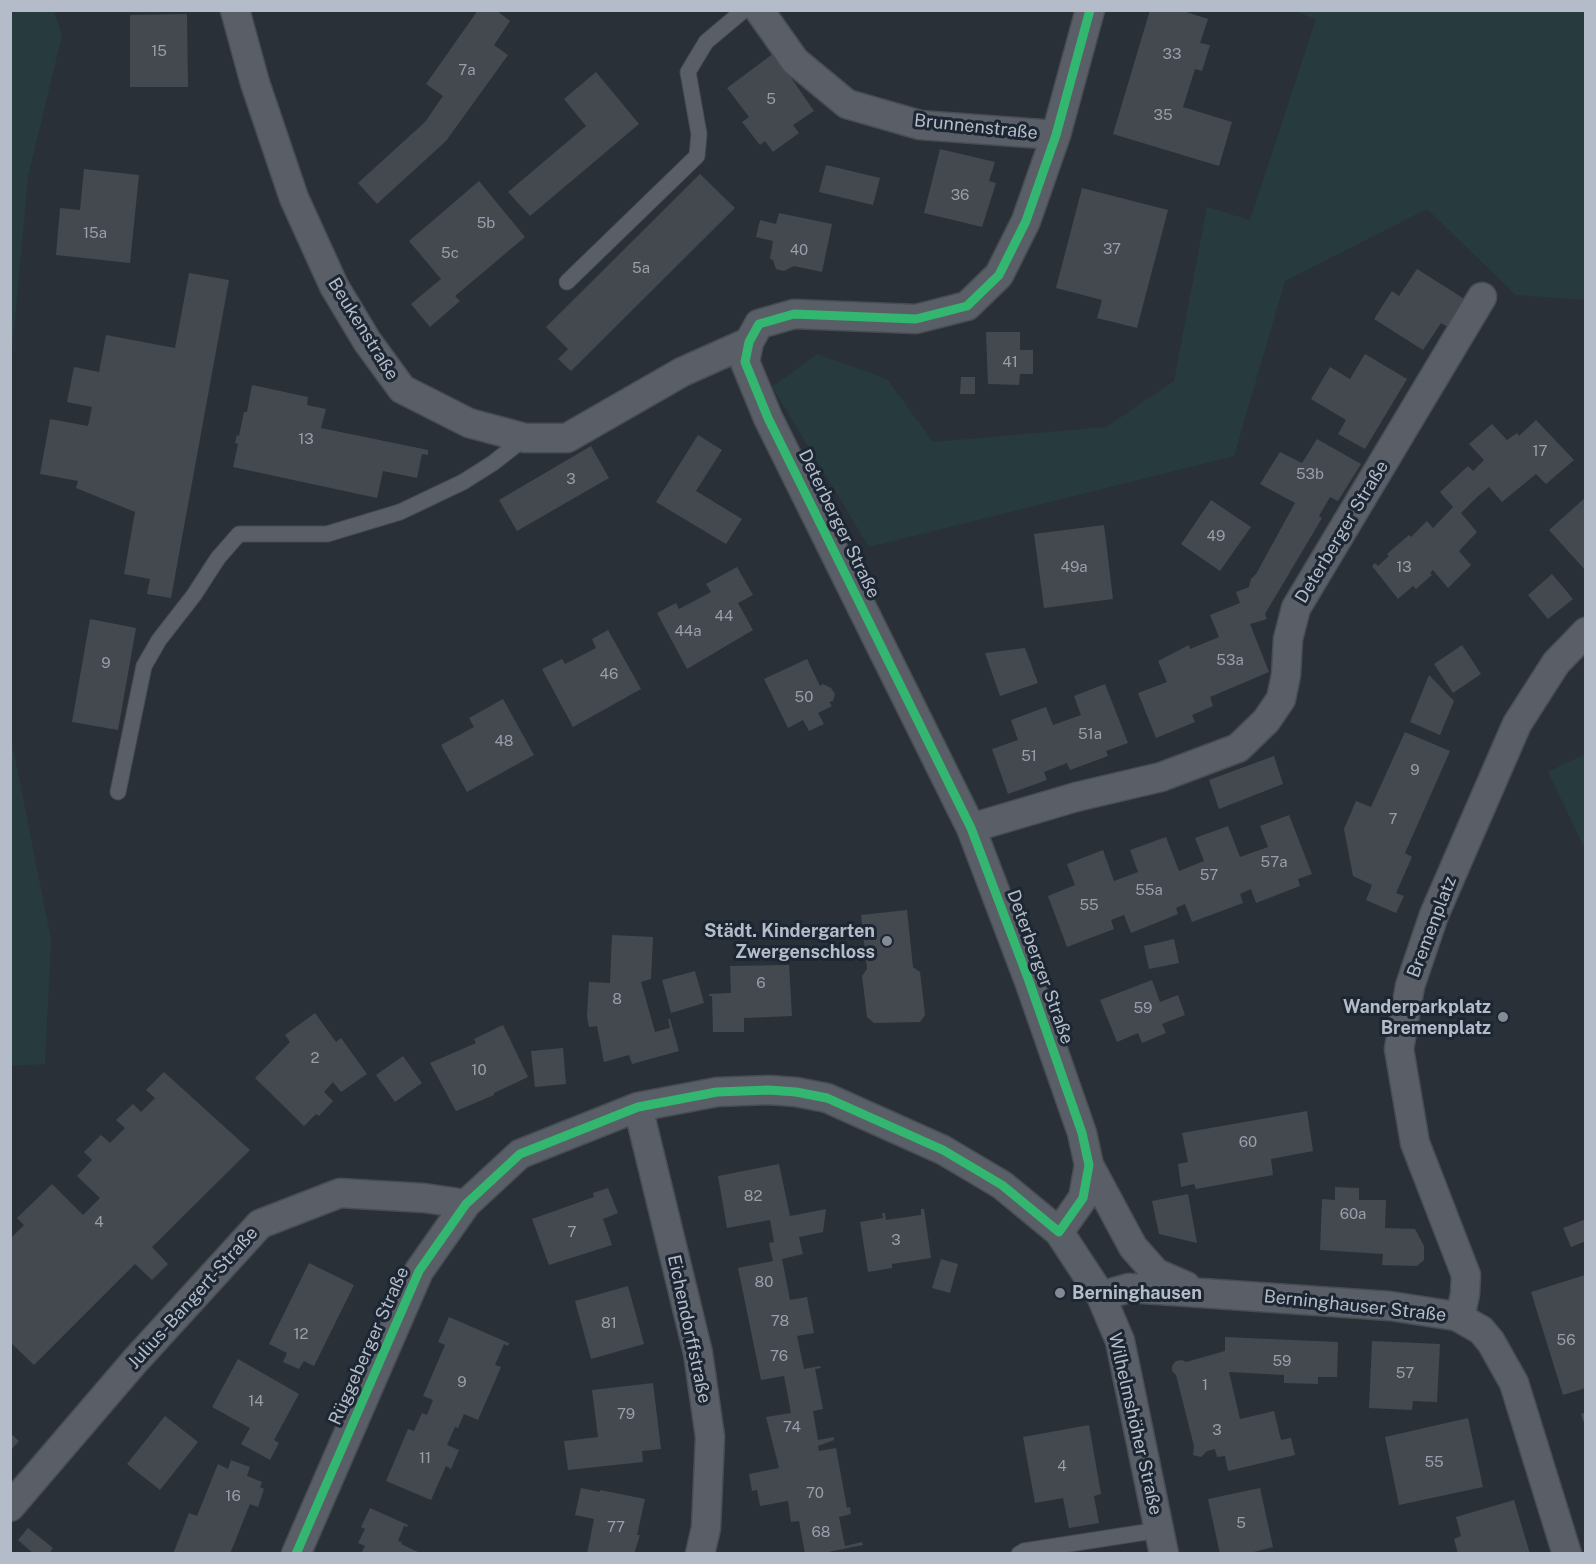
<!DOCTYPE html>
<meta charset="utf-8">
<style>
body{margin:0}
#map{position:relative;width:1596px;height:1564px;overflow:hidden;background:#2a3038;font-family:"Public Sans",sans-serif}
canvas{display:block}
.frame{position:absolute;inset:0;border:12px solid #b4bcc9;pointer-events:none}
</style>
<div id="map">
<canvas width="1596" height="1564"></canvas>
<div class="frame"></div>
</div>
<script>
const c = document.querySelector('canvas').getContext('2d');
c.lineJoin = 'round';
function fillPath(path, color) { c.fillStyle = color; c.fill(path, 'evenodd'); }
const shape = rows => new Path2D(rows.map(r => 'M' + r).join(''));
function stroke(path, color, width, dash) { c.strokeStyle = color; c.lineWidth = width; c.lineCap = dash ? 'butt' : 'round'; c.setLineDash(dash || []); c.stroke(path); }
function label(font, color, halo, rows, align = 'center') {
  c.font = font + ' "Public Sans",sans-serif'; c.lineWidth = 6; c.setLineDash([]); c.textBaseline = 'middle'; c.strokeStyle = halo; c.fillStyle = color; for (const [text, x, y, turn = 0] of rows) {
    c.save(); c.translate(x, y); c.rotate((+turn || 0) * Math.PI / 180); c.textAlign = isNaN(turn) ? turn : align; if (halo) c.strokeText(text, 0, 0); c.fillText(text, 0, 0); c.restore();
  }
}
fillPath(shape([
 [11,10,54,11,62,35,28,177,11,363],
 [1293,11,1585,11,1585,300,1516,295,1427,209,1285,281,1234,456,869,547,772,387,817,354,887,379,933,442,1106,427,1174,381,1207,207,1250,220,1316,19],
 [11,737,51,940,45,1064,11,1066],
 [1585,754,1585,849,1548,772]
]), '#273a3e');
fillPath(shape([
 [478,10,496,10,510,21,494,45,508,55,446,141,377,204,358,183,425,122,443,96,426,84],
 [1150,10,1180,10,1208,19,1200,43,1210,45,1202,71,1195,69,1183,107,1232,122,1219,166,1113,134],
 [187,14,188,87,130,87,130,15],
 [774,53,814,111,793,125,799,133,773,152,765,141,760,145,742,122,749,117,727,88],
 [596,72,639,124,530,216,508,192,586,126,564,99],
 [940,149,995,162,989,181,996,183,982,227,924,213],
 [826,165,880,178,873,205,819,192],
 [84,169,139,175,130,263,56,255,60,208,80,210],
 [700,174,735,208,571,371,558,359,568,349,546,327],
 [479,181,525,237,455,296,460,301,430,327,411,304,441,279,409,241],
 [1082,188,1168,210,1137,328,1097,318,1102,300,1056,288],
 [779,213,832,224,822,272,794,266,784,271,776,269,773,260,770,259,773,241,756,237,760,220,776,224],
 [1417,269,1466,300,1449,328,1441,323,1423,350,1374,319,1392,291,1399,296],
 [189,273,229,280,171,598,147,594,150,579,124,574,135,512,76,488,78,481,40,474,50,419,88,426,92,407,67,402,74,367,99,372,106,335,175,348],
 [986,332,1020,332,1020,350,1033,350,1033,374,1020,374,1019,385,988,384],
 [1365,354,1407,379,1365,449,1338,434,1346,420,1311,399,1330,367,1350,379],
 [961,377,975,377,975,394,960,394],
 [252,385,308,397,307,405,326,409,321,428,428,450,428,455,422,454,417,478,383,471,377,498,233,467,238,444,235,443,237,435,239,436,244,412,247,412],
 [1536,420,1574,460,1546,484,1536,474,1502,502,1489,487,1477,497,1461,513,1477,532,1459,551,1471,565,1448,588,1433,570,1430,573,1432,575,1416,589,1413,586,1398,599,1372,566,1375,563,1378,566,1389,556,1387,554,1409,535,1411,537,1427,521,1433,528,1453,507,1440,492,1468,466,1473,471,1484,460,1469,444,1492,424,1507,440,1517,433,1519,436],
 [698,435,722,450,696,491,742,519,726,544,656,502],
 [1317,439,1361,464,1338,501,1330,497,1319,516,1322,518,1265,614,1267,619,1250,624,1269,672,1210,697,1213,706,1192,715,1195,722,1156,738,1138,693,1167,682,1158,661,1189,645,1190,649,1219,637,1210,615,1240,603,1236,592,1249,587,1251,579,1256,574,1295,503,1260,484,1280,452,1302,463],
 [591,446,609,478,517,531,499,500],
 [1586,497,1586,571,1549,530],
 [1211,500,1251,527,1220,571,1181,544],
 [1104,525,1113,599,1044,608,1034,534],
 [737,567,753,595,738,603,753,630,687,669,657,613,676,603,679,609,711,592,706,584],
 [1552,574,1573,599,1548,619,1528,595],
 [90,619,136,628,118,730,72,722],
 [608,630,641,689,573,727,542,669,562,659,565,664,596,648,592,639],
 [1462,645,1481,674,1453,693,1434,664],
 [1025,648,1038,683,1000,696,985,653],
 [807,659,820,686,823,684,831,688,835,694,833,701,829,702,832,706,818,713,824,724,809,731,803,720,788,728,764,679],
 [1429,675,1454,701,1440,735,1410,722],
 [1105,684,1128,743,1106,751,1108,756,1070,770,1067,763,1044,772,1047,780,1008,794,992,749,1018,740,1011,720,1046,707,1053,725,1081,715,1074,696],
 [503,699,534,755,467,792,441,745,474,727,469,718],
 [1405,732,1450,751,1405,853,1412,857,1396,893,1404,896,1396,913,1366,900,1372,885,1353,876,1344,829,1356,801,1371,807],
 [1274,756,1283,784,1219,809,1209,780],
 [1289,815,1312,874,1298,879,1300,886,1256,903,1251,889,1240,894,1243,903,1192,922,1185,904,1176,908,1178,914,1131,933,1124,915,1111,920,1114,929,1067,947,1048,896,1075,885,1067,864,1103,850,1114,881,1138,872,1130,850,1166,837,1179,871,1204,861,1195,838,1228,826,1240,857,1268,847,1260,826],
 [907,910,913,967,920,972,925,1015,920,1022,874,1023,867,1017,862,976,867,969,861,915],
 [612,935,653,937,651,979,641,982,655,1032,670,1028,668,1019,670,1019,679,1051,632,1064,629,1055,604,1062,597,1026,589,1027,587,1016,589,982,610,983],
 [1174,939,1179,963,1149,969,1144,946],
 [789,965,792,1016,744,1018,744,1032,713,1032,712,996,709,996,709,994,731,993,730,966],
 [695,971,704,1003,671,1013,662,980],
 [1152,980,1160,1002,1178,995,1185,1015,1162,1024,1166,1033,1142,1043,1138,1033,1117,1042,1100,1000],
 [315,1013,336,1042,341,1038,367,1074,341,1092,333,1082,324,1092,333,1101,319,1116,316,1114,304,1126,255,1078,290,1042,285,1035],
 [503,1025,528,1077,494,1093,494,1095,456,1111,430,1063,476,1043,474,1039],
 [563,1048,566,1084,535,1087,531,1051],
 [403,1056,422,1083,395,1102,376,1075],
 [164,1072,250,1150,152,1247,168,1264,152,1280,135,1264,34,1365,10,1342,10,1239,24,1225,17,1218,52,1184,83,1215,100,1198,77,1176,92,1160,84,1152,101,1135,110,1143,125,1128,116,1120,133,1104,141,1112,155,1098,146,1090],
 [1307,1111,1313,1151,1271,1159,1273,1175,1196,1189,1194,1184,1181,1187,1178,1164,1188,1162,1182,1133],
 [779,1164,790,1216,826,1209,823,1232,799,1237,803,1254,782,1259,790,1300,807,1297,814,1333,797,1336,804,1369,820,1366,821,1368,815,1369,823,1409,813,1411,818,1440,834,1437,834,1440,818,1446,819,1451,836,1448,847,1508,850,1507,851,1514,839,1517,845,1546,862,1542,863,1545,818,1554,805,1554,799,1521,791,1522,788,1501,760,1506,757,1490,752,1491,749,1474,779,1468,766,1417,791,1413,784,1376,761,1380,738,1268,773,1261,769,1243,774,1242,770,1220,727,1228,718,1176],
 [1335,1187,1359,1188,1359,1200,1386,1200,1385,1228,1415,1229,1424,1246,1424,1260,1417,1266,1382,1265,1383,1254,1320,1250,1322,1199,1335,1200],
 [608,1188,618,1213,603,1219,612,1245,549,1265,532,1219,594,1197,593,1193],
 [1188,1194,1197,1243,1159,1234,1152,1201],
 [921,1209,924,1209,931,1258,892,1264,892,1268,868,1272,860,1222,883,1218,882,1213,885,1213,886,1220,921,1215],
 [1586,1219,1586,1241,1571,1247,1563,1228],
 [941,1259,958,1264,950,1293,932,1288],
 [309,1263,354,1285,314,1366,304,1361,299,1369,283,1362,287,1353,269,1344],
 [1585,1275,1586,1388,1563,1395,1531,1292],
 [628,1286,644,1344,591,1359,575,1301],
 [449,1317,509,1343,508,1346,504,1344,495,1365,501,1367,478,1420,464,1414,458,1428,455,1427,447,1445,459,1450,451,1469,446,1466,431,1500,386,1481,408,1429,414,1431,422,1413,427,1415,433,1400,423,1396,445,1345,438,1342],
 [1225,1337,1338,1342,1337,1377,1318,1377,1318,1384,1284,1383,1284,1375,1229,1372,1240,1419,1274,1411,1281,1440,1291,1438,1295,1455,1228,1471,1225,1456,1217,1457,1215,1449,1207,1451,1201,1457,1193,1455,1194,1446,1176,1375,1172,1371,1172,1366,1176,1361,1182,1360,1186,1362,1225,1351],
 [1372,1341,1440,1344,1437,1402,1413,1401,1412,1410,1369,1408],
 [238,1359,299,1394,274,1440,279,1443,270,1460,241,1444,250,1428,212,1407],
 [653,1383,661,1449,642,1451,643,1462,568,1470,564,1441,598,1437,592,1390],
 [1586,1412,1586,1426,1585,1426,1581,1414],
 [165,1416,198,1442,160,1490,127,1464],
 [1468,1418,1483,1487,1399,1505,1385,1437],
 [1089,1425,1101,1494,1094,1496,1099,1523,1069,1528,1063,1498,1035,1503,1023,1437],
 [10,1433,19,1441,10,1451],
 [231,1460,250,1467,247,1476,262,1482,260,1487,264,1489,258,1507,250,1504,230,1554,173,1554,189,1513,197,1516,218,1464,228,1469],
 [581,1488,600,1492,600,1490,645,1499,637,1535,640,1535,634,1554,587,1554,594,1519,575,1515],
 [1260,1488,1273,1547,1246,1554,1220,1554,1208,1499],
 [1514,1500,1530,1554,1458,1554,1454,1539,1461,1536,1456,1517],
 [370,1508,408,1525,407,1527,404,1526,398,1541,402,1542,401,1544,422,1554,361,1554,365,1546,358,1543,365,1529,361,1527],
 [28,1528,53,1548,49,1554,34,1554,18,1540]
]), '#444950');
const lane = shape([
 [567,282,697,156,699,134,688,72,706,42,744,10],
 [118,792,144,666,159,640,194,595,218,558,239,534,327,534,400,512,463,482,493,463,525,438],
 [1019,1554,1024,1551,1159,1530]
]);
const street = shape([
 [235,10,255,83,294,198,334,286,367,341,402,389,469,423,525,438,567,438,682,372,749,342],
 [759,10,795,61,847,104,920,125,1056,135],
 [971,828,1076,797,1161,777,1238,748,1266,721,1281,699,1286,675,1288,639,1296,608,1482,297],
 [638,1107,698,1353,710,1437,706,1528,700,1554],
 [1089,1165,1133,1247,1156,1273,1186,1286],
 [1059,1232,1083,1198,1089,1165,1082,1133,1029,981,971,828,768,418,745,362,749,342,759,324,794,314,916,319,967,306,999,275,1026,221,1056,135,1090,10],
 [1101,1296,1129,1288,1390,1306,1455,1316,1460,1318,1481,1330,1491,1342,1514,1383,1567,1554],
 [1460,1318,1465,1294,1466,1275,1415,1143,1399,1049,1410,986,1434,915,1517,724,1556,663,1586,632],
 [10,1507,135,1361,260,1224,340,1193,424,1198,466,1204],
 [296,1554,419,1271,466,1204,520,1154,638,1107,717,1092,769,1090,796,1092,827,1098,943,1150,1002,1185,1059,1232,1101,1296,1120,1341,1164,1554]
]);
stroke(lane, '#484c53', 17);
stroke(street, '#484c53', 31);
stroke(lane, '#5a5e66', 15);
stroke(street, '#5a5e66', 28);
stroke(shape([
 [296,1554,419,1271,466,1204,520,1154,638,1107,717,1092,769,1090,796,1092,827,1098,943,1150,1002,1185,1059,1232,1083,1198,1089,1165,1082,1133,1029,981,971,828,768,418,745,362,749,342,759,324,794,314,916,319,967,306,999,275,1026,221,1056,135,1090,10]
]), '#33b770', 9);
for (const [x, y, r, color] of [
 [887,941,6,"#848b96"],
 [1503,1017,6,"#848b96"],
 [1060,1293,6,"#848b96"]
]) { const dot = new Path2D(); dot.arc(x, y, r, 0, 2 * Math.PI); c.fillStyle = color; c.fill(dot); stroke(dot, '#1d2633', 2); }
label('15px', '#989fab', null, [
 ["15",159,51],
 ["33",1172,54],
 ["7a",467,70],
 ["5",771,99],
 ["35",1163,115],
 ["36",960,195],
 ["5b",486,223],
 ["15a",95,233],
 ["37",1112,249],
 ["40",799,250],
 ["5c",450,253],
 ["5a",641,268],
 ["41",1010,362],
 ["13",306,439],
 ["17",1540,451],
 ["53b",1310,474],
 ["3",571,479],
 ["49",1216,536],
 ["49a",1074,567],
 ["13",1404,567],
 ["44",724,616],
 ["44a",688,631],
 ["53a",1230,660],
 ["9",106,663],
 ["46",609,674],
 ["50",804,697],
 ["51a",1090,734],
 ["48",504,741],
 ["51",1029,756],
 ["9",1415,770],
 ["7",1393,819],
 ["57a",1274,862],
 ["57",1209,875],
 ["55a",1149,890],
 ["55",1089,905],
 ["6",761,983],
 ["8",617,999],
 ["59",1143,1008],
 ["2",315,1058],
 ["10",479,1070],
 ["60",1248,1142],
 ["82",753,1196],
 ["60a",1353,1214],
 ["4",99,1222],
 ["7",572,1232],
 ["3",896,1240],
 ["80",764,1282],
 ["78",780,1321],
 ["81",609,1323],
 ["12",301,1334],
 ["56",1566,1340],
 ["76",779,1356],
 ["59",1282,1361],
 ["57",1405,1373],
 ["9",462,1382],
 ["1",1205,1385],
 ["14",256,1401],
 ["79",626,1414],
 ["74",792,1427],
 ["3",1217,1430],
 ["11",425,1458],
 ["55",1434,1462],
 ["4",1062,1466],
 ["70",815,1493],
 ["16",233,1496],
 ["5",1241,1523],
 ["77",616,1527],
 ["68",821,1532]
]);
label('18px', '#b4bcc9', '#1d2633', [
 ["Brunnenstraße",976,127,6],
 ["Beukenstraße",363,329,58],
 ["Deterberger Straße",839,524,64],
 ["Deterberger Straße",1342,532,-59],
 ["Bremenplatz",1432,927,-69],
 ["Deterberger Straße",1040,967,70],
 ["Julius-Bangert-Straße",193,1298,-48],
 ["Berninghauser Straße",1355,1306,6],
 ["Eichendorffstraße",689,1329,78],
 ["Rüggeberger Straße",369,1346,-66],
 ["Wilhelmshöher Straße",1135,1424,77]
]);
label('bold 18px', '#b4bcc9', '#1d2633', [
 ["Städt. Kindergarten",875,931],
 ["Zwergenschloss",875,952],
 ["Wanderparkplatz",1491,1007],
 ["Bremenplatz",1491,1028],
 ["Berninghausen",1072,1293,"left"]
], 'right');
</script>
